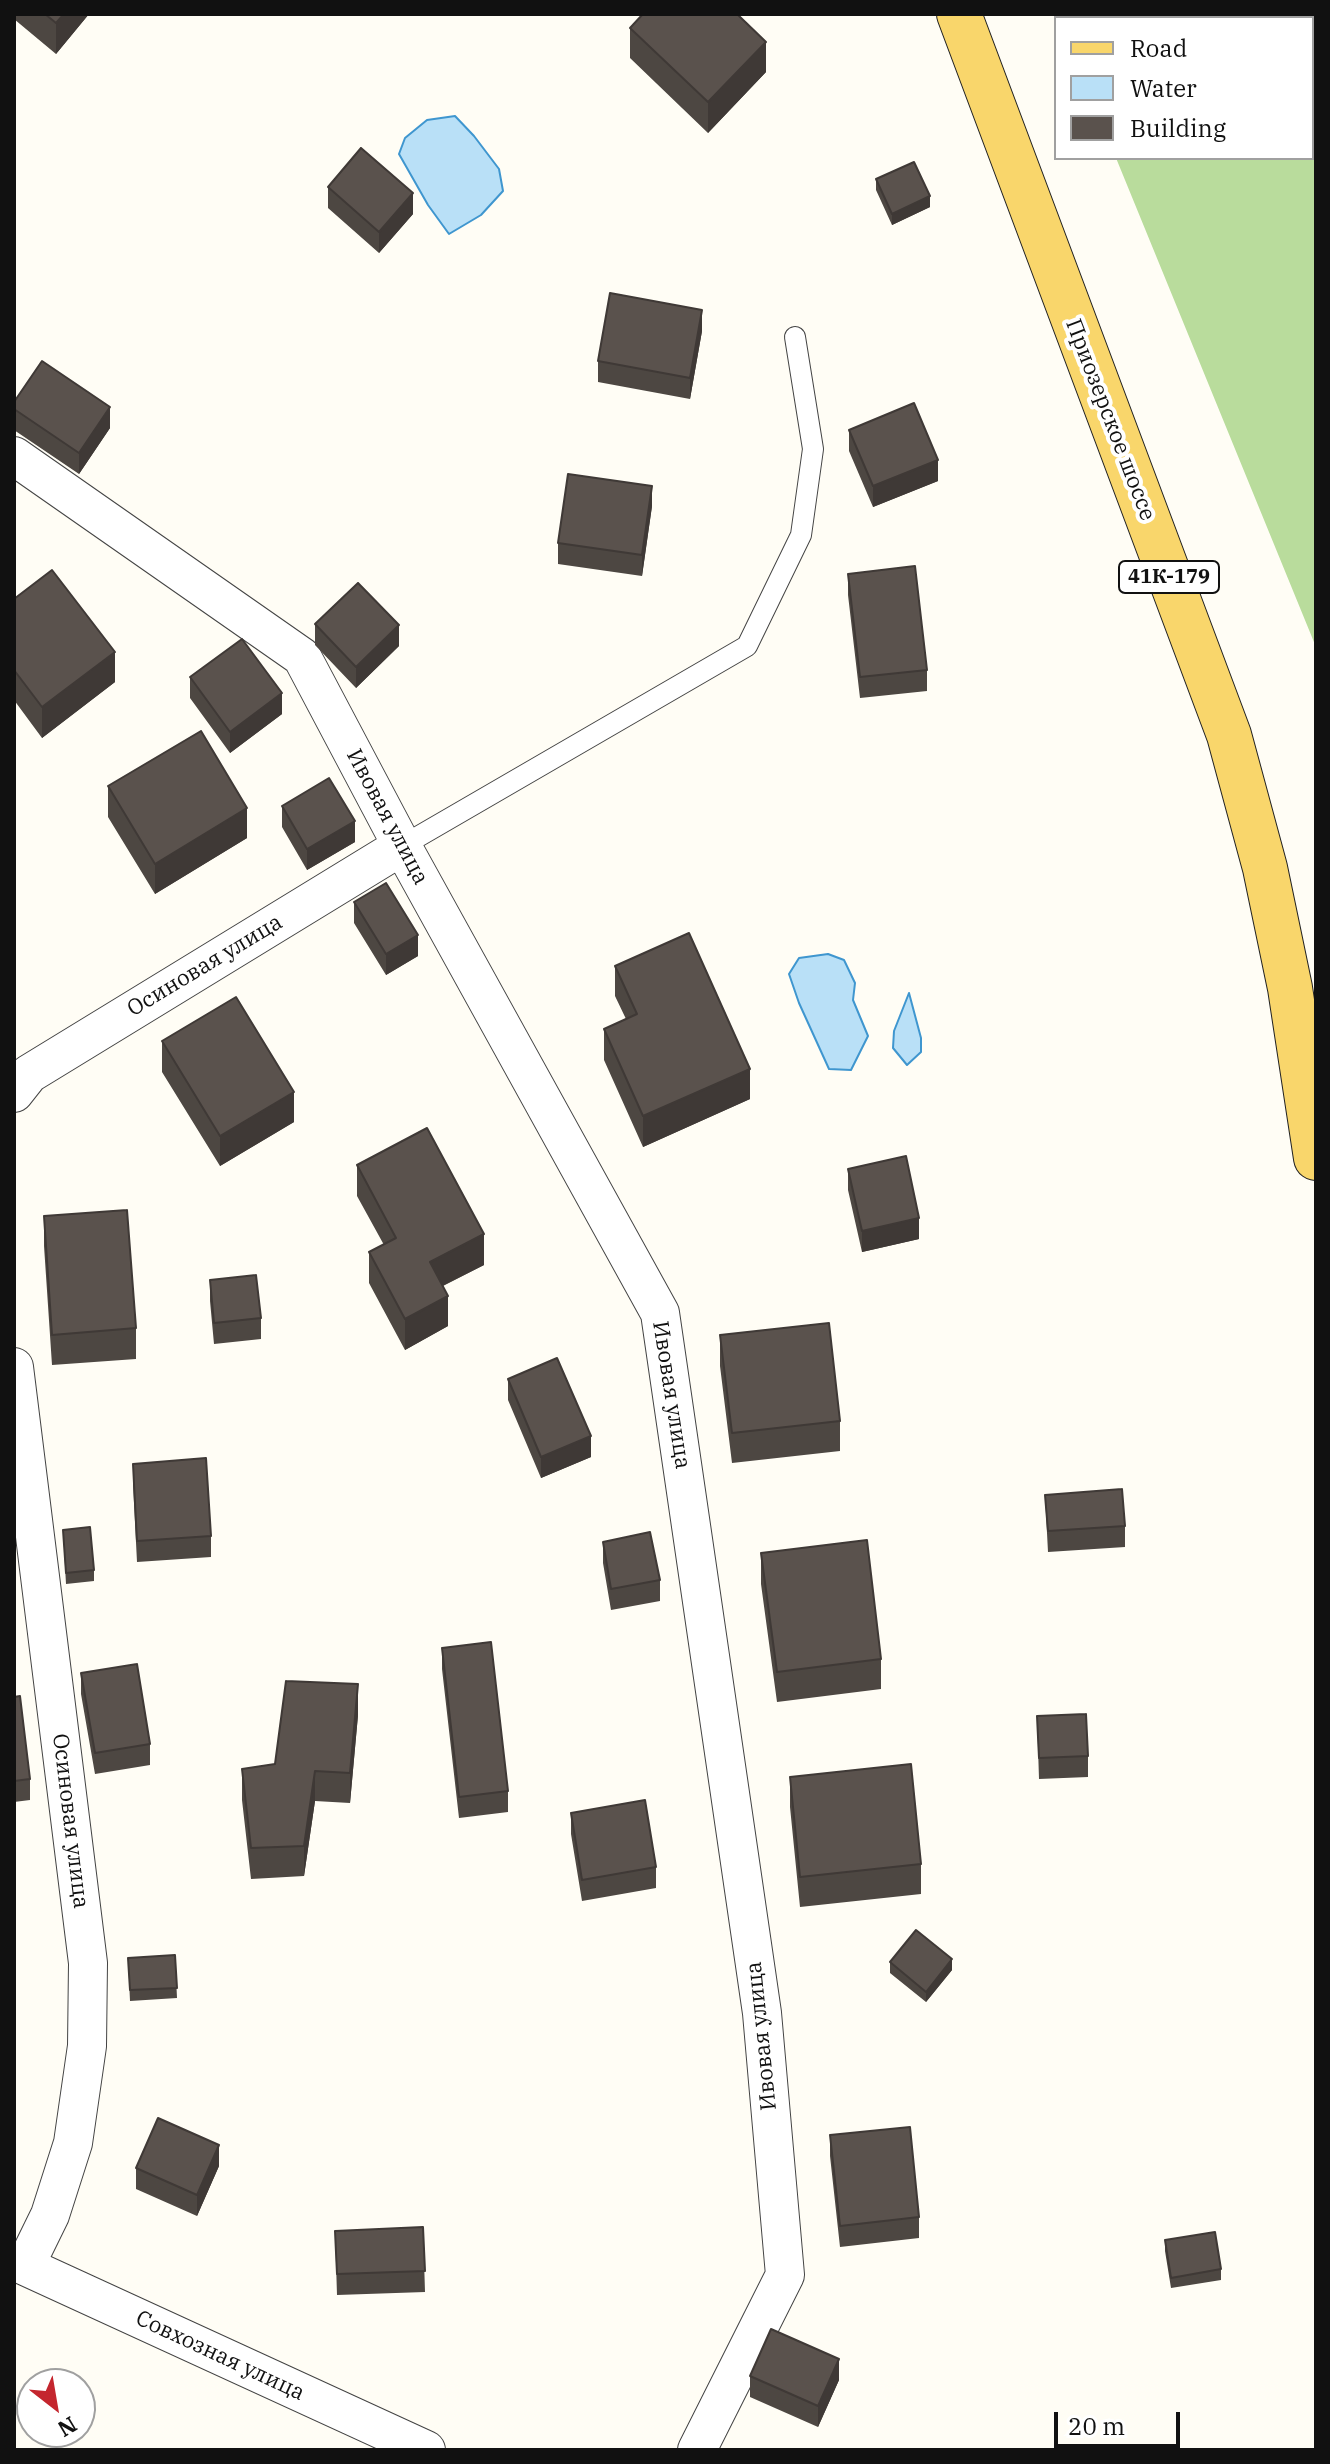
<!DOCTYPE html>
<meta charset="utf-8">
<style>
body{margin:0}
#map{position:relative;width:1330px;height:2464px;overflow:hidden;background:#fffdf5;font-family:"IBM Plex Serif",serif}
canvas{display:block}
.frame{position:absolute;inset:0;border:16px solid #111;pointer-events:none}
.legend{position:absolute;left:1054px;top:16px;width:260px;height:144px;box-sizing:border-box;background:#fff;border:2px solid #a0a0a0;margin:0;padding:10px 14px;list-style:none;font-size:24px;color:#111}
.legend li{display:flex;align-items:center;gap:16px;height:40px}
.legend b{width:40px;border:2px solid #a0a0a0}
.north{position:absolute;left:16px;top:2368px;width:80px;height:80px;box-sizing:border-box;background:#fff;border:2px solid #a0a0a0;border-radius:50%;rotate:149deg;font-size:22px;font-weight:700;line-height:32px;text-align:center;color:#111}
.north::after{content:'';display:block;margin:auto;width:28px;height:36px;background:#c4262e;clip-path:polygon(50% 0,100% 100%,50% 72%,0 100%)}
.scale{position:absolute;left:1054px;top:2412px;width:126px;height:36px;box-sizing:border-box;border:4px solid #111;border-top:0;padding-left:10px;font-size:24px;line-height:28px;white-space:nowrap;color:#111;-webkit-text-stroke:6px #fff;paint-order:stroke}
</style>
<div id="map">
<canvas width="1330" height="2464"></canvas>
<div class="frame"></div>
<ul class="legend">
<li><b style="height:10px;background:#f9d66b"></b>Road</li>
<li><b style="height:22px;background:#b9e0f7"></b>Water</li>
<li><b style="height:22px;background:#5a524d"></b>Building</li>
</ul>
<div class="north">N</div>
<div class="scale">20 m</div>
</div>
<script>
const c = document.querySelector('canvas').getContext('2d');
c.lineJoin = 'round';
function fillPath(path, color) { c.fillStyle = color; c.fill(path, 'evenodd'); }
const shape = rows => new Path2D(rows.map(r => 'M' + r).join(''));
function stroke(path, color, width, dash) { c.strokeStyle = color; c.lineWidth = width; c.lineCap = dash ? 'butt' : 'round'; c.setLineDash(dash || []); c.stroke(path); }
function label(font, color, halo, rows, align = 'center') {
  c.font = font + ' "IBM Plex Serif",serif'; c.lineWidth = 8; c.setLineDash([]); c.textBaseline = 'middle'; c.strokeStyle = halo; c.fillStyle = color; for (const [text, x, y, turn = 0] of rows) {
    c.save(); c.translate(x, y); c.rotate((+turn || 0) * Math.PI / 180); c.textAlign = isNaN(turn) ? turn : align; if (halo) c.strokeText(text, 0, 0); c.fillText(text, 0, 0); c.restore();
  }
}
fillPath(shape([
 [1057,14,1316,14,1316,647,1116,158,1312,158,1312,18,1058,18]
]), '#b9dc9c');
const water = shape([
 [455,116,474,136,499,169,503,191,481,215,449,234,428,205,399,154,405,138,427,120,455,116],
 [828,954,844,960,855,983,853,1000,868,1036,851,1070,829,1069,799,1003,789,974,799,958,828,954],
 [909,993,921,1038,921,1052,907,1065,893,1048,894,1031,909,993]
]);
fillPath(water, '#b9e0f7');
stroke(water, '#3f96cf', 2);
const service = shape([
 [402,846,747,646,801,535,813,449,795,337]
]);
const minor = shape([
 [14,456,302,657,402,846,660,1313,762,2013,785,2275,697,2450],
 [14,1093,29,1074,402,846],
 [14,1367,88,1963,87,2046,73,2143,50,2215,25,2266],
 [14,2261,426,2450]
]);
const primary = shape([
 [959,14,1229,735,1265,868,1290,988,1316,1158]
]);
stroke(service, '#444', 22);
stroke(minor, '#444', 40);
stroke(primary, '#222', 46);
stroke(service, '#fff', 20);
stroke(minor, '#fff', 38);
stroke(primary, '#f9d66b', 44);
fillPath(shape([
 [14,14,89,14,56,54,14,19],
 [630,28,766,72,708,133,630,58],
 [876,179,930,207,892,225,876,190],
 [328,187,413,214,379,253,328,208],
 [702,331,690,399,598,382,598,361],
 [14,409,110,428,79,474,14,430],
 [849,430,938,481,873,507,849,451],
 [652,506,642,576,558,564,558,543],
 [848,574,927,670,927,691,860,698,848,595],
 [14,599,115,682,42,738,14,700],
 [315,624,399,646,356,688,315,645],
 [190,677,282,714,230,753,190,698],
 [108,786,247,838,155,894,108,817],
 [282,806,355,842,307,870,282,827],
 [354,902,418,956,386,975,354,923],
 [615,966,750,1099,643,1147,604,1060,604,1029,626,1019,615,996],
 [162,1041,294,1122,220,1166,162,1072],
 [357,1165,484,1265,443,1286,448,1326,405,1350,369,1283,369,1252,384,1245,357,1196],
 [848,1169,919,1239,862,1252,848,1190],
 [44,1216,136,1328,136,1359,52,1365,44,1246],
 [210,1280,261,1318,261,1339,214,1344,210,1301],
 [720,1335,840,1421,840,1451,732,1463,720,1366],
 [508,1379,591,1457,541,1478,508,1400],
 [133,1464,211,1536,211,1557,137,1562,133,1484],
 [1045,1495,1125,1526,1125,1547,1048,1552],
 [63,1530,94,1570,94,1581,66,1584],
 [603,1542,660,1580,660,1601,611,1610,603,1563],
 [761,1553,881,1659,881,1689,777,1702,761,1584],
 [442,1648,508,1791,508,1812,459,1818,442,1669],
 [81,1673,150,1744,150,1765,95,1774,81,1694],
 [14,1697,30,1779,30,1800,14,1802],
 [358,1715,350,1803,315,1801,304,1876,251,1879,242,1800,242,1769,275,1764],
 [1037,1716,1088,1756,1088,1777,1039,1779],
 [790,1777,921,1864,921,1894,800,1907,790,1807],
 [571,1813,656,1867,656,1888,582,1901,571,1834],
 [175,1955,177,1998,130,2001,128,1958],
 [890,1962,952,1970,926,2002,890,1973],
 [830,2135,919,2217,919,2238,840,2247,830,2156],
 [219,2166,197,2216,136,2189,136,2168],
 [423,2227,425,2292,337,2295,335,2231],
 [1165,2240,1221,2269,1221,2280,1171,2288,1165,2251],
 [750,2376,839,2380,818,2427,750,2397]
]), '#4d4742');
fillPath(shape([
 [64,14,89,14,56,54,56,23],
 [766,42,766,72,708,133,708,102],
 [413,193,413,214,379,253,379,232],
 [930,196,930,207,892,225,892,214],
 [702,310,702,331,690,399,690,378],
 [110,407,110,428,79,474,79,453],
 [938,460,938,481,873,507,873,486],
 [652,486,652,506,642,576,642,555],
 [399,625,399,646,356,688,356,667],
 [115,652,115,682,42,738,42,707],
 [282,693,282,714,230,753,230,732],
 [247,808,247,838,155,894,155,864],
 [355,821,355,842,307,870,307,849],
 [418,935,418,956,386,975,386,954],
 [750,1069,750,1099,643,1147,643,1116],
 [294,1092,294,1122,220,1166,220,1136],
 [919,1218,919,1239,862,1252,862,1231],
 [484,1234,484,1265,430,1292,430,1262],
 [448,1296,448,1326,405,1350,405,1319],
 [591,1436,591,1457,541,1478,541,1457],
 [358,1684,358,1715,350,1803,350,1773],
 [315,1771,315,1801,304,1876,304,1846],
 [952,1959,952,1970,926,2002,926,1992],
 [219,2145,219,2166,197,2216,197,2195],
 [839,2359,839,2380,818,2427,818,2406]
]), '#3f3936');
const building = shape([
 [45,14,64,14,56,23,45,14],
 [643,14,737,14,766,42,708,102,630,28,643,14],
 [361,148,413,193,379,232,328,187,361,148],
 [914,162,930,196,892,214,876,179,914,162],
 [610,293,702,310,690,378,598,361,610,293],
 [42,361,110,407,79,453,14,409,14,402,42,361],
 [914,403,938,460,873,486,849,430,914,403],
 [568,474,652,486,642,555,558,543,568,474],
 [915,566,927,670,860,677,848,574,915,566],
 [52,570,115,652,42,707,14,670,14,599,52,570],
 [358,583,399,625,356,667,315,624,358,583],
 [242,639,282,693,230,732,190,677,242,639],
 [201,731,247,808,155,864,108,786,201,731],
 [329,778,355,821,307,849,282,806,329,778],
 [386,883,418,935,386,954,354,902,386,883],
 [689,933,750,1069,643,1116,604,1029,637,1014,615,966,689,933],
 [236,997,294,1092,220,1136,162,1041,236,997],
 [427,1128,484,1234,430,1262,448,1296,405,1319,369,1252,396,1238,357,1165,427,1128],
 [906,1156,919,1218,862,1231,848,1169,906,1156],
 [127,1210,136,1328,52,1335,44,1216,127,1210],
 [256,1275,261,1318,214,1323,210,1280,256,1275],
 [829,1323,840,1421,732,1433,720,1335,829,1323],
 [557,1358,591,1436,541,1457,508,1379,557,1358],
 [206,1458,211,1536,137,1541,133,1464,206,1458],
 [1122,1489,1125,1526,1048,1531,1045,1495,1122,1489],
 [90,1527,94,1570,66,1573,63,1530,90,1527],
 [650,1532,660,1580,611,1589,603,1542,650,1532],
 [867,1540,881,1659,777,1672,761,1553,867,1540],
 [491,1642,508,1791,459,1797,442,1648,491,1642],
 [137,1664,150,1744,95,1753,81,1673,137,1664],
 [286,1681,358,1684,350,1773,315,1771,304,1846,251,1848,242,1769,275,1764,286,1681],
 [20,1696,30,1779,14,1781,14,1697,20,1696],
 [1086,1714,1088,1756,1039,1758,1037,1716,1086,1714],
 [911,1764,921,1864,800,1877,790,1777,911,1764],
 [645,1800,656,1867,582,1880,571,1813,645,1800],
 [916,1930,952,1959,926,1992,890,1962,916,1930],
 [175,1955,177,1988,130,1990,128,1958,175,1955],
 [158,2118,219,2145,197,2195,136,2168,158,2118],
 [910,2127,919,2217,840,2226,830,2135,910,2127],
 [423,2227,425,2271,337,2274,335,2231,423,2227],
 [1215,2232,1221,2269,1171,2278,1165,2240,1215,2232],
 [771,2329,839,2359,818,2406,750,2376,771,2329]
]);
fillPath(building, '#5a524d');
stroke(building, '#3f3936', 2);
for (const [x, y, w] of [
 [1169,577,100]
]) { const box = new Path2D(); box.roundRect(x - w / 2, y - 16, w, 32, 6); c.fillStyle = '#fff'; c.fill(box); stroke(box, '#111', 2); }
label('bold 20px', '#111', null, [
 ["41К-179",1169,577]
]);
label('22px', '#111', '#fff', [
 ["Приозерское шоссе",1110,420,69],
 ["Ивовая улица",387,817,62],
 ["Осиновая улица",205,966,-31],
 ["Ивовая улица",671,1395,81],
 ["Осиновая улица",70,1821,83],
 ["Ивовая улица",762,2036,-96],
 ["Совхозная улица",220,2356,25]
]);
</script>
